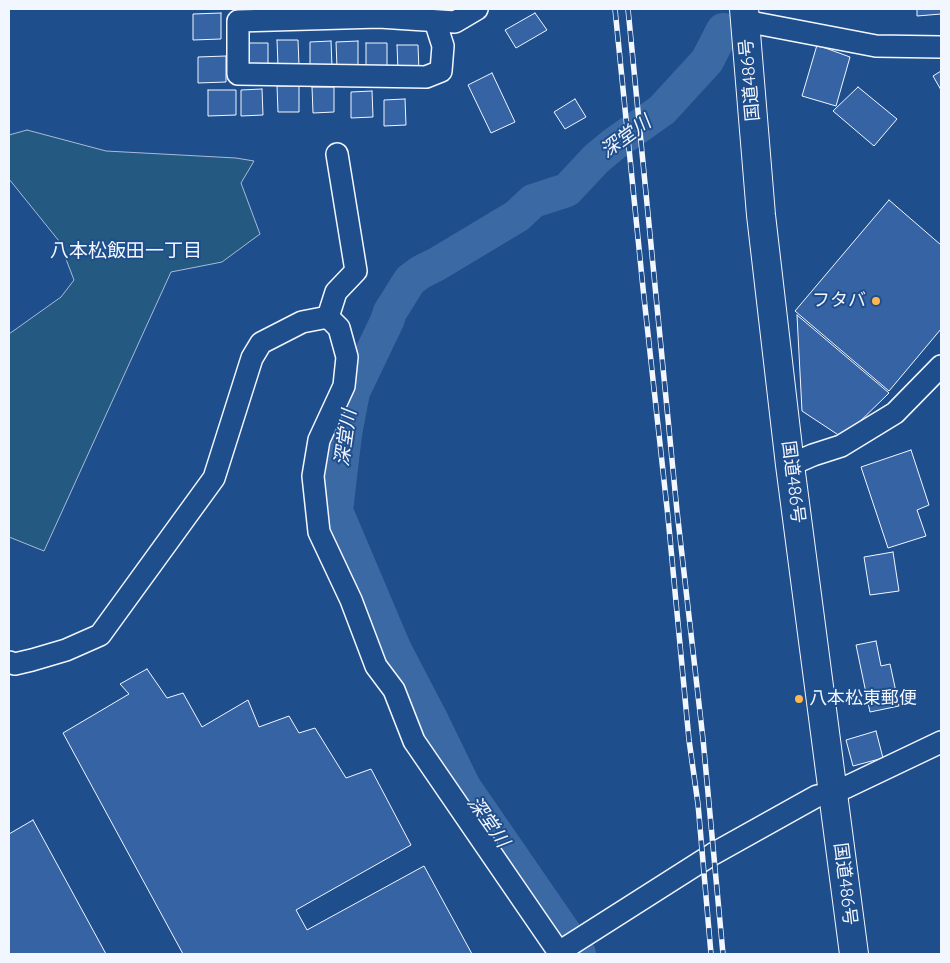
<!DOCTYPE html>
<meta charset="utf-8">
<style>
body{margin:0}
#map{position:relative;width:950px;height:963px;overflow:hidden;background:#1f4e8c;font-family:Quicksand,sans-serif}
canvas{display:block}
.frame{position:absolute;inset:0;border:10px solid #f2f6ff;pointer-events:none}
</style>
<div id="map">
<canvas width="950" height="963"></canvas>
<div class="frame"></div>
</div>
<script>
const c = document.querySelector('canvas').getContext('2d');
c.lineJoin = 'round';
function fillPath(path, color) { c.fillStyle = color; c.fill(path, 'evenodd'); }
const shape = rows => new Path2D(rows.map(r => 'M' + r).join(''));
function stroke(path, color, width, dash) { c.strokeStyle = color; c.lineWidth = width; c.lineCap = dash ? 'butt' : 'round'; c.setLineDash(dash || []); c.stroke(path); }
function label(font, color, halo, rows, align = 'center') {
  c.font = font + ' Quicksand,"Noto Sans JP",sans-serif'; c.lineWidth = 4; c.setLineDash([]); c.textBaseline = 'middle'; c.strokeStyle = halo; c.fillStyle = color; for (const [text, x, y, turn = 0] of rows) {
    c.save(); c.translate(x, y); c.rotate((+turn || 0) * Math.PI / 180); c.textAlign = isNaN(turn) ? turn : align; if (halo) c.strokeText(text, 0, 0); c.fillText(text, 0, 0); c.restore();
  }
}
const green = shape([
 [27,130,106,151,236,158,254,161,241,183,260,234,222,262,171,272,44,551,9,537,9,334,61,297,74,280,59,241,9,179,9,135,27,130]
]);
fillPath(green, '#245a82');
stroke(green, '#a8bbd7', 1);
stroke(shape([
 [579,954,464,787,430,717,394,648,336,511,345,434,353,392,387,321,390,312,410,280,421,272,437,264,517,216,533,201,567,190,596,159,614,144,662,110,707,61,723,30]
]), '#3b69a3', 34);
const building = shape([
 [917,9,941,9,941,14,917,16,917,9],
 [221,13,221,39,193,40,193,14,221,13],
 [535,13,547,30,516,48,505,30,535,13],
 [277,40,298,40,299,66,278,66,277,40],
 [331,41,332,67,310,67,310,42,331,41],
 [358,41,358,67,337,68,336,42,358,41],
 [246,43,268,43,268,69,247,69,246,43],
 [366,43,387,43,387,68,366,69,366,43],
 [397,45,418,45,419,71,398,71,397,45],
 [817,45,850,57,836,106,802,96,817,45],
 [226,56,226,82,198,83,198,57,226,56],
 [941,71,941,90,933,76,941,71],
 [492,73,515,122,491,133,468,85,492,73],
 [277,86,299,86,299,112,278,112,277,86],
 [312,87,334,87,334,112,313,113,312,87],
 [858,87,897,119,874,146,833,111,858,87],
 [262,89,263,115,241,116,241,90,262,89],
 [208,90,236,90,236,115,208,116,208,90],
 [372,91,373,117,351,118,351,92,372,91],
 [405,99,406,125,384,126,384,100,405,99],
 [575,99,586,117,565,129,554,112,575,99],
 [889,200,941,245,941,329,889,391,795,311,889,200],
 [797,315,889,393,843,438,802,411,797,315],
 [911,450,929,505,917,510,926,536,888,548,861,467,911,450],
 [893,552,899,591,870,595,864,557,893,552],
 [876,641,881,666,890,664,899,706,870,712,856,645,876,641],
 [147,669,167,698,183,693,202,727,248,700,259,727,289,716,299,733,315,728,346,778,371,769,411,845,296,910,307,930,424,866,472,954,183,954,63,733,129,694,120,684,147,669],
 [876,731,883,758,853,766,846,740,876,731],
 [33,820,106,954,9,954,9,834,33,820]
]);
fillPath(building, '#3563a3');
stroke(building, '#f2f6ff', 1);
const minor = shape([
 [435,21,443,46,441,71,426,77,238,74,238,21,379,17,455,22,477,9],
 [745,21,876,46,941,47],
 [328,317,339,328,347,357,344,386,319,440,313,476,319,532,351,600,376,666,394,690,414,741,560,954],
 [328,317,336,292,356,271,337,154],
 [790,465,813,455,841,446,895,413,941,366],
 [9,662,15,664,32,660,66,650,100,635,214,478,252,358,261,343,302,322,328,317],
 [559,952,713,854,799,806,817,796,834,793,941,742]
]);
const highway = shape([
 [744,9,761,215,790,465,854,954]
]);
stroke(minor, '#f2f6ff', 24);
stroke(highway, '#f2f6ff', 30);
stroke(minor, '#1f4e8c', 21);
stroke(highway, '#1f4e8c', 28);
const rail = shape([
 [615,9,643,288,668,517,689,740,698,804,711,954],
 [628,9,677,511,703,739,723,954]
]);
stroke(rail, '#f2f6ff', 5.5);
stroke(rail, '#1f4e8c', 4, [11]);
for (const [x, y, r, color] of [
 [876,301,5,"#ffb74d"],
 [799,699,5,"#ffb74d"]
]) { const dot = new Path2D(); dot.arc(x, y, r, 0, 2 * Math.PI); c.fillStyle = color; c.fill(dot); stroke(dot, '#1f4e8c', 2); }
label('18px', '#f2f6ff', '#1f4e8c', [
 ["国道486号",750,80,-95],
 ["国道486号",793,482,83],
 ["国道486号",845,884,83]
]);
label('18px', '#f2f6ff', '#1f4e8c', [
 ["フタバ",866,301],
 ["八本松東郵便",809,699,"left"]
], 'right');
label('italic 19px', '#f2f6ff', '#1f4e8c', [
 ["深堂川",626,137,-36],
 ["深堂川",346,438,-82],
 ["深堂川",488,822,55]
]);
label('19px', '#f2f6ff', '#1f4e8c', [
 ["八本松飯田一丁目",126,251]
]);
</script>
